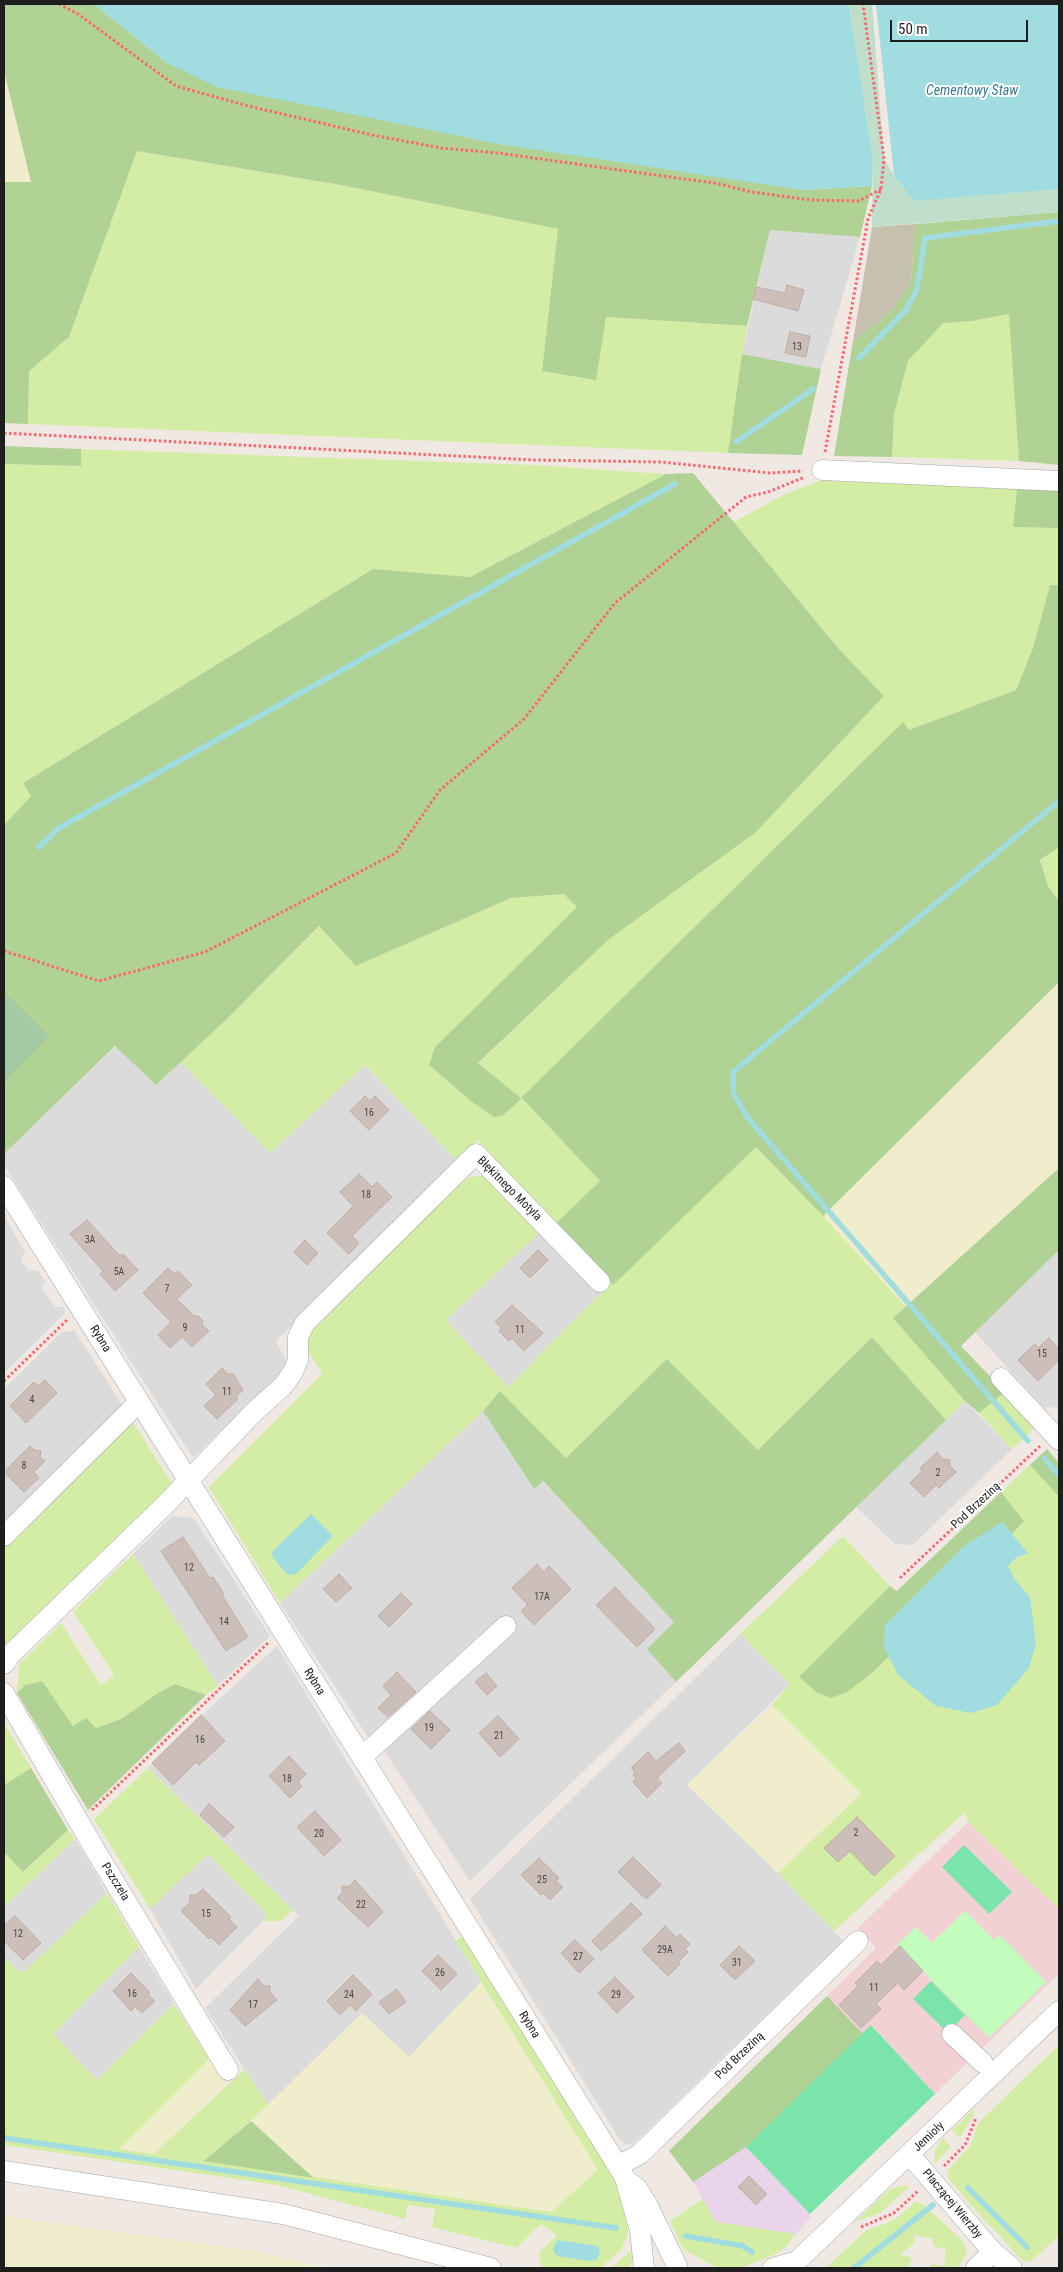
<!DOCTYPE html>
<meta charset="utf-8">
<style>
body{margin:0}
#map{position:relative;width:1063px;height:2272px;overflow:hidden;background:#f0e9e3;font-family:"Roboto Condensed",sans-serif}
canvas{display:block}
.frame{position:absolute;inset:0;border:5px solid #1e1e1e;pointer-events:none}
.scale{position:absolute;left:890px;top:20px;width:138px;height:22px;box-sizing:border-box;border:2px solid #1e1e1e;border-top:0;padding-left:6px;font-size:15px;line-height:18px;white-space:nowrap;color:#1e1e1e;-webkit-text-stroke:4px #fff;paint-order:stroke}
</style>
<div id="map">
<canvas width="1063" height="2272"></canvas>
<div class="frame"></div>
<div class="scale">50 m</div>
</div>
<script>
const c = document.querySelector('canvas').getContext('2d');
c.lineJoin = 'round';
function fillPath(path, color) { c.fillStyle = color; c.fill(path, 'evenodd'); }
const shape = rows => new Path2D(rows.map(r => 'M' + r).join(''));
function stroke(path, color, width, dash) { c.strokeStyle = color; c.lineWidth = width; c.lineCap = dash ? 'butt' : 'round'; c.setLineDash(dash || []); c.stroke(path); }
function label(font, color, halo, rows, align = 'center') {
  c.font = font + ' "Roboto Condensed",sans-serif'; c.lineWidth = 4; c.setLineDash([]); c.textBaseline = 'middle'; c.strokeStyle = halo; c.fillStyle = color; for (const [text, x, y, turn = 0] of rows) {
    c.save(); c.translate(x, y); c.rotate((+turn || 0) * Math.PI / 180); c.textAlign = isNaN(turn) ? turn : align; if (halo) c.strokeText(text, 0, 0); c.fillText(text, 0, 0); c.restore();
  }
}
fillPath(shape([
 [770,230,860,237,821,369,742,354],
 [116,1046,156,1085,181,1062,270,1153,364,1065,457,1161,276,1341,289,1366,193,1458,4,1165,4,1154],
 [4,1216,25,1252,21,1261,29,1271,37,1270,45,1281,42,1288,55,1307,64,1307,65,1313,4,1373],
 [541,1231,602,1292,508,1387,446,1320],
 [1059,1250,1059,1407,1044,1408,974,1331],
 [74,1330,124,1408,4,1526,4,1389,61,1333],
 [965,1401,1012,1449,913,1545,895,1544,856,1507],
 [483,1411,534,1489,542,1481,674,1622,647,1649,676,1682,470,1881,375,1737,370,1740,280,1603],
 [172,1516,194,1518,270,1636,218,1686,133,1554],
 [740,1634,790,1684,687,1785,778,1873,843,1941,633,2144,626,2144,620,2140,470,1899],
 [277,1646,481,1982,409,2057,362,2014,268,2105,205,2008,299,1916,148,1768,175,1740],
 [75,1839,107,1893,22,1975,4,1956,4,1907],
 [208,1853,266,1913,263,1921,196,1989,150,1909],
 [139,1947,174,2004,97,2080,53,2034]
]), '#dcdbdb');
fillPath(shape([
 [968,1822,1059,1909,1059,1974,935,2094,872,2025,863,2034,827,1996,876,1948,858,1928]
]), '#f2d1d5');
fillPath(shape([
 [746,2147,810,2214,811,2217,796,2234,716,2222,693,2182]
]), '#e9d4e9');
fillPath(shape([
 [915,224,911,282,890,313,853,341,872,227]
]), '#c5c1ae');
fillPath(shape([
 [4,71,31,183,4,182],
 [1059,982,1059,1168,906,1307,823,1216],
 [772,1705,861,1794,778,1873,687,1785],
 [481,1982,598,2170,551,2212,314,2178,251,2121,362,2013,409,2057],
 [209,2059,227,2085,154,2154,118,2149],
 [4,2216,256,2251,325,2268,4,2268]
]), '#f0edcd');
fillPath(shape([
 [137,151,341,185,558,229,542,371,606,317,747,326,728,453,28,424,29,371,69,337],
 [1010,314,1019,461,892,457,894,414,908,361,943,323,972,321],
 [81,449,534,465,666,474,470,577,373,569,23,783,31,796,4,825,4,464,81,466],
 [825,479,1017,489,1013,527,1059,528,1059,585,1050,585,1033,648,1016,690,909,730,903,723,522,1098,600,1181,555,1224,478,1140,457,1161,365,1065,270,1153,181,1062,227,1019,320,926,356,966,511,898,564,894,578,906,435,1047,429,1065,472,1102,521,1098,478,1064,608,940,756,832,884,696,839,649,734,522,785,494],
 [1059,847,1059,901,1048,886,1040,860],
 [756,1147,823,1216,906,1307,893,1318,965,1401,946,1420,872,1337,758,1450,667,1359,566,1458,500,1391,483,1411,280,1603,209,1487,322,1374,304,1344,306,1332,347,1291,461,1183,471,1177,488,1175,541,1231,446,1320,508,1387,602,1292],
 [1005,1392,1037,1426,1012,1449,979,1413],
 [130,1418,173,1485,4,1651,4,1542],
 [1030,1465,1059,1497,1059,1909,968,1822,964,1813,834,1931,778,1873,861,1794,772,1705,790,1684,740,1634,843,1536,890,1586,800,1677,874,1671,889,1656,898,1675,1030,1597,1015,1580,1007,1566,1017,1558,1028,1553,1012,1534,1024,1521,1001,1492],
 [133,1554,218,1686,206,1695,175,1684,158,1693,121,1719,96,1728,73,1726,42,1681,25,1685,17,1693,19,1664,61,1623,101,1685,114,1675,73,1612],
 [4,1723,31,1768,4,1785],
 [148,1768,293,1910,281,1921,263,1921,266,1913,208,1854,150,1909,94,1819],
 [68,1830,75,1839,4,1907,4,1852,24,1872],
 [107,1893,139,1947,53,2034,97,2080,174,2004,209,2059,119,2149,154,2154,245,2069,268,2105,205,2161,551,2212,598,2170,456,1941,461,1937,466,1940,615,2178,628,2223,627,2237,621,2250,600,2268,544,2268,539,2261,540,2251,557,2235,541,2224,517,2248,432,2227,435,2209,408,2205,405,2219,277,2185,4,2145,4,1956,22,1974],
 [1059,2045,1059,2236,1030,2262,1022,2260,970,2204,949,2179,947,2171,970,2146,979,2122],
 [973,2110,975,2112,960,2138,952,2130],
 [943,2138,951,2147,934,2164,935,2151],
 [899,2186,910,2186,880,2213,855,2222,889,2190],
 [703,2199,716,2222,796,2234,786,2247,774,2255,740,2268,715,2267,683,2249,670,2221],
 [916,2201,924,2205,962,2240,967,2251,958,2268,931,2268,931,2264,944,2266,946,2249,933,2246,933,2239,915,2235,914,2244,900,2254,912,2258,908,2268,826,2268,865,2231,889,2222,901,2215],
 [635,2247,635,2257,629,2268,611,2268]
]), '#d4eda5');
fillPath(shape([
 [4,4,94,4,167,63,802,190,872,186,860,237,770,230,747,326,606,317,596,380,542,371,558,229,341,185,137,151,69,337,29,371,28,424,4,423,4,182,31,182,4,71],
 [1059,212,1059,465,1019,461,1009,314,972,321,943,323,908,361,894,414,892,457,834,456,853,341,890,313,911,282,915,224],
 [742,354,821,369,802,455,728,453],
 [4,446,81,449,81,466,4,464],
 [693,473,839,649,884,696,756,832,608,940,478,1063,521,1098,903,722,909,730,1016,690,1033,648,1050,585,1059,585,1059,847,1040,860,1048,886,1059,901,1059,982,823,1216,756,1147,613,1285,555,1224,600,1181,522,1098,502,1116,494,1117,472,1102,429,1065,435,1047,577,907,564,894,511,898,356,966,319,926,227,1019,156,1085,115,1046,4,1154,4,825,31,796,23,783,373,569,470,577,666,474],
 [1017,489,1059,491,1059,528,1013,527],
 [1059,1168,1059,1250,961,1346,1005,1392,979,1413,965,1401,893,1318],
 [872,1337,946,1420,676,1682,647,1649,674,1622,543,1481,534,1489,483,1411,500,1391,566,1458,667,1359,758,1450],
 [1047,1449,1059,1463,1059,1497,1030,1465],
 [1001,1492,1024,1521,1012,1534,1002,1522,884,1647,889,1656,874,1671,849,1691,831,1698,816,1692,799,1677,890,1586,897,1591],
 [42,1681,73,1726,86,1718,96,1728,121,1719,158,1693,175,1684,206,1695,88,1810,17,1693,25,1685],
 [31,1768,68,1830,23,1872,4,1852,4,1785],
 [827,1996,863,2034,746,2147,693,2182,669,2151],
 [251,2121,297,2163,314,2178,204,2161]
]), '#b0d295');
fillPath(shape([
 [849,4,872,4,884,159,894,176,915,200,1059,189,1059,212,872,227,873,160]
]), '#bfdfcb');
fillPath(shape([
 [4,992,49,1036,4,1082]
]), '#a3caa2');
fillPath(shape([
 [965,1911,994,1940,1000,1935,1046,1982,989,2038,897,1945,916,1927,932,1943]
]), '#c2fdbd');
fillPath(shape([
 [964,1845,1012,1892,989,1914,942,1867],
 [931,1981,965,2015,948,2033,913,1999],
 [871,2025,935,2094,810,2214,746,2147]
]), '#7be4ab');
fillPath(shape([
 [94,4,849,4,873,160,872,186,802,190,499,144,217,87,167,63],
 [876,4,1059,4,1059,189,915,201,894,176],
 [311,1514,333,1536,296,1574,288,1575,273,1558,272,1552],
 [1002,1522,1028,1553,1016,1558,1008,1566,1015,1580,1030,1597,1036,1643,1029,1668,997,1705,971,1713,936,1706,898,1675,884,1647,885,1625,964,1546],
 [558,2240,598,2246,600,2254,596,2260,589,2261,558,2256,554,2253,553,2249,555,2243]
]), '#a0dce0');
stroke(shape([
 [859,358,906,310,917,289,925,238,1059,221],
 [736,442,813,389],
 [39,847,59,828,675,484],
 [1028,1441,747,1117,733,1092,733,1072,1059,801],
 [1044,1458,1059,1475],
 [4,2138,616,2228],
 [968,2188,1027,2247],
 [686,2236,743,2246,752,2252],
 [854,2268,933,2205]
]), '#a0dce0', 5.5);
const building = shape([
 [787,285,804,290,798,311,753,299,756,287,785,293,787,285],
 [790,332,810,336,806,357,785,353,790,332],
 [365,1096,370,1101,375,1096,389,1110,369,1130,350,1111,365,1096],
 [359,1174,372,1187,377,1182,392,1197,352,1236,359,1243,349,1254,327,1233,353,1206,340,1192,359,1174],
 [87,1220,120,1256,123,1254,138,1270,115,1291,100,1274,103,1271,70,1234,87,1220],
 [305,1240,318,1253,307,1265,294,1252,305,1240],
 [538,1250,548,1260,530,1278,520,1268,538,1250],
 [168,1268,175,1274,178,1271,192,1285,177,1299,194,1316,198,1316,203,1321,202,1325,209,1331,192,1347,182,1337,170,1348,158,1335,171,1322,143,1293,168,1268],
 [512,1305,543,1333,524,1351,512,1338,509,1341,499,1331,502,1328,495,1322,512,1305],
 [1049,1338,1059,1349,1059,1360,1038,1381,1018,1360,1035,1344,1038,1348,1049,1338],
 [222,1368,228,1374,233,1374,243,1390,236,1397,238,1399,217,1419,204,1406,216,1395,206,1384,222,1368],
 [45,1380,57,1393,26,1423,10,1406,34,1382,38,1386,45,1380],
 [30,1446,34,1450,41,1451,40,1457,45,1461,34,1472,39,1478,24,1492,4,1472,30,1446],
 [937,1452,943,1459,950,1460,950,1466,956,1472,939,1488,936,1485,924,1497,910,1483,922,1471,920,1468,937,1452],
 [183,1537,210,1578,213,1577,224,1594,222,1595,248,1637,226,1651,161,1551,183,1537],
 [537,1564,544,1572,549,1566,571,1589,534,1625,521,1611,528,1605,512,1588,537,1564],
 [339,1574,352,1588,336,1602,323,1589,339,1574],
 [615,1587,655,1629,637,1647,596,1605,615,1587],
 [401,1593,412,1604,389,1627,378,1616,401,1593],
 [397,1672,416,1692,388,1717,378,1708,391,1695,383,1686,397,1672],
 [486,1673,497,1686,487,1695,475,1682,486,1673],
 [430,1711,450,1730,431,1749,411,1729,430,1711],
 [201,1715,225,1741,199,1765,196,1762,173,1785,152,1763,201,1715],
 [498,1716,519,1739,500,1757,479,1733,498,1716],
 [679,1743,685,1751,657,1778,662,1783,647,1798,633,1782,636,1778,633,1775,635,1772,631,1768,648,1752,656,1761,679,1743],
 [289,1756,306,1774,298,1782,302,1786,290,1798,269,1776,289,1756],
 [209,1804,234,1827,224,1837,200,1815,209,1804],
 [315,1811,341,1840,324,1856,297,1827,315,1811],
 [857,1817,895,1856,874,1876,850,1851,838,1862,824,1848,857,1817],
 [633,1857,661,1885,646,1899,618,1872,633,1857],
 [539,1858,559,1878,556,1881,563,1887,550,1900,544,1893,541,1895,521,1875,539,1858],
 [355,1880,383,1912,368,1927,337,1898,342,1893,342,1886,349,1887,355,1880],
 [203,1889,231,1917,229,1919,237,1927,219,1945,211,1937,209,1939,181,1911,190,1902,190,1895,196,1895,203,1889],
 [631,1903,642,1914,601,1951,592,1941,631,1903],
 [15,1916,41,1943,23,1960,4,1941,4,1926,15,1916],
 [665,1926,677,1938,680,1934,690,1944,685,1949,688,1952,678,1962,680,1964,668,1976,642,1950,665,1926],
 [575,1940,594,1959,579,1973,561,1953,575,1940],
 [739,1946,755,1961,735,1980,720,1965,739,1946],
 [900,1946,923,1971,904,1990,898,1983,876,2004,881,2009,861,2028,839,2005,858,1986,855,1983,877,1961,881,1965,900,1946],
 [438,1955,457,1974,441,1990,422,1971,438,1955],
 [131,1973,150,1993,148,1995,155,2001,142,2013,135,2007,131,2011,113,1991,131,1973],
 [353,1975,372,1994,356,2011,350,2005,340,2015,327,2001,353,1975],
 [615,1977,634,1997,617,2013,598,1993,615,1977],
 [258,1979,264,1986,270,1986,270,1992,277,2000,245,2026,230,2010,258,1979],
 [397,1989,406,2002,389,2014,379,2002,397,1989],
 [749,2176,767,2194,756,2205,738,2187,749,2176]
]);
fillPath(building, '#ccbeb9');
stroke(building, '#c2ada4', 1);
const minor = shape([
 [822,470,1059,481],
 [4,1186,618,2166,625,2178,640,2231,644,2268],
 [1001,1378,1059,1440],
 [4,1536,139,1402],
 [4,1664,11,1654,164,1506,254,1412,283,1386,293,1372,298,1360,298,1337,305,1323,476,1154,600,1282],
 [4,1693,97,1853,228,2070],
 [362,1757,506,1626],
 [952,2034,983,2063],
 [910,2155,993,2252,1012,2268],
 [618,2166,640,2154,858,1941],
 [4,2171,283,2214,491,2268],
 [630,2183,637,2188,647,2204,677,2266],
 [773,2268,797,2261],
 [793,2268,797,2261,1059,2011],
 [976,2268,993,2252]
]);
stroke(minor, '#a5a5a5', 21);
stroke(shape([
 [59,4,78,14,176,86,248,106,372,135,441,148,498,153,648,174,715,183,752,192,811,200,859,201,881,189],
 [4,433,535,460,661,462,769,473,803,471],
 [825,452,868,219,881,189,884,159,863,4],
 [4,951,99,981,205,952,396,853,440,790,524,719,615,603,746,497,768,492,805,477],
 [4,1381,67,1320],
 [900,1578,1040,1446],
 [92,1810,269,1642],
 [944,2166,965,2145,976,2118],
 [861,2227,894,2213,918,2191]
]), '#ff656d', 3, [2.5, 2.5]);
stroke(minor, '#fff', 20);
label('10px', '#4a4645', null, [
 ["13",797,347],
 ["16",369,1113],
 ["18",366,1195],
 ["3A",90,1240],
 ["5A",119,1272],
 ["7",167,1289],
 ["9",185,1328],
 ["11",520,1330],
 ["15",1042,1354],
 ["11",227,1392],
 ["4",32,1400],
 ["8",24,1466],
 ["2",938,1473],
 ["12",189,1568],
 ["17A",542,1597],
 ["14",224,1622],
 ["19",429,1728],
 ["21",499,1736],
 ["16",200,1740],
 ["18",287,1779],
 ["2",856,1833],
 ["20",319,1834],
 ["25",542,1880],
 ["22",361,1905],
 ["15",206,1914],
 ["12",18,1934],
 ["29A",665,1950],
 ["27",578,1957],
 ["31",737,1963],
 ["26",440,1973],
 ["11",874,1988],
 ["16",132,1994],
 ["24",349,1995],
 ["29",616,1995],
 ["17",253,2005]
]);
label('12px', '#1e1e1e', '#fff', [
 ["Błękitnego Motyla",509,1189,45],
 ["Rybna",100,1339,58],
 ["Pod Brzeziną",976,1506,-43],
 ["Rybna",314,1682,58],
 ["Pszczela",115,1882,58],
 ["Rybna",529,2025,58],
 ["Pod Brzeziną",740,2056,-44],
 ["Jemioły",929,2137,-44],
 ["Płaczącej Wierzby",952,2204,50]
]);
label('italic 14px', '#3c7b9c', '#fff', [
 ["Cementowy Staw",972,91]
]);
</script>
